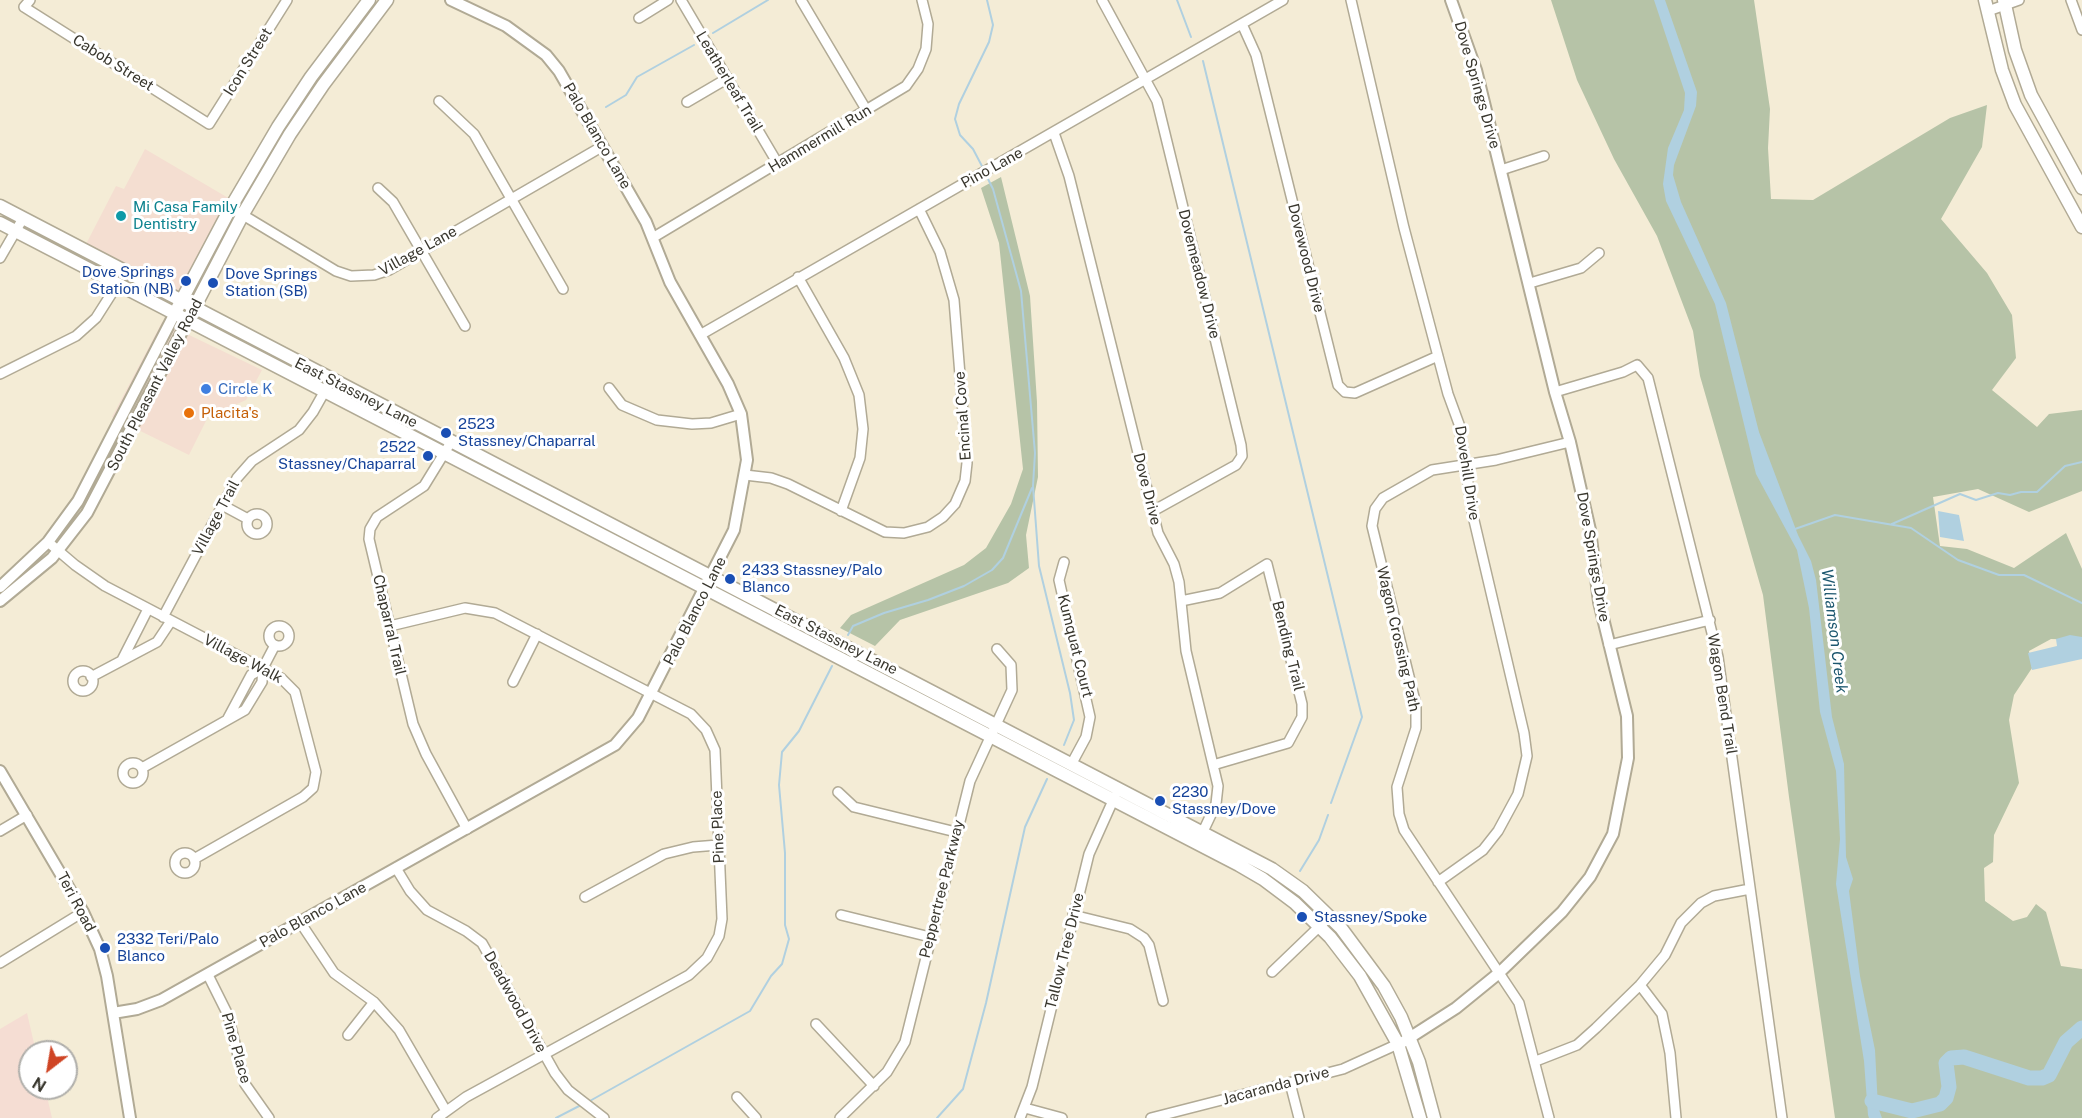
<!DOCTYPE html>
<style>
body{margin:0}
#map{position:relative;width:2082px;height:1118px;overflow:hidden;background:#f4ecd6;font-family:"Public Sans",sans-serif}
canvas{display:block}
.north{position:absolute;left:18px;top:1040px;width:60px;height:60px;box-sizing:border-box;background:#fff;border:2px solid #b0afab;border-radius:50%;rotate:211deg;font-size:16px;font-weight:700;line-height:24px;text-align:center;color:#39372e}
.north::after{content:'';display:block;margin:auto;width:21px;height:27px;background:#cf4525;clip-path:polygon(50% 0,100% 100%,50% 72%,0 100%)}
</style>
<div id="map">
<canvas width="2082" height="1118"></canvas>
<div class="north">N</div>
</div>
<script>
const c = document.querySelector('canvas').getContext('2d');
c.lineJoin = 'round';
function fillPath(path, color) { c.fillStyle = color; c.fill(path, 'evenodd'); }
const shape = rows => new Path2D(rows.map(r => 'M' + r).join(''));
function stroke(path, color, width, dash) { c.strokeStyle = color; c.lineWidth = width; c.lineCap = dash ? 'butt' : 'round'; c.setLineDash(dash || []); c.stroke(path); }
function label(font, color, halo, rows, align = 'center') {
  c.font = font + ' "Public Sans",sans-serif'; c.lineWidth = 6; c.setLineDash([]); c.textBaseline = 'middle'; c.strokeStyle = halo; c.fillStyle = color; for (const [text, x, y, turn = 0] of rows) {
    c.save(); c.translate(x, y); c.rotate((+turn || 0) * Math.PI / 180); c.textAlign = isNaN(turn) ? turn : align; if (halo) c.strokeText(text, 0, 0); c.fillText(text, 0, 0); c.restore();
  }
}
fillPath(shape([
 [145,149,230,199,179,294,84,248,116,186,124,189],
 [162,322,262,370,246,400,208,417,189,455,112,417]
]), '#f4ded1');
fillPath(shape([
 [27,1013,36,1052,30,1052,30,1088,45,1088,52,1118,0,1118,0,1029]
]), '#f5ddd3');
fillPath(shape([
 [1551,0,1754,0,1770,109,1768,148,1771,199,1813,200,1950,118,1987,105,1982,147,1941,219,1987,273,2012,315,2016,358,1992,390,2037,427,2049,414,2082,410,2082,491,2029,512,1978,489,1933,497,1940,546,1967,549,2014,568,2066,533,2082,569,2082,640,2051,639,2029,651,2032,668,2014,695,2009,720,2019,783,1994,835,1993,862,1984,868,1985,901,2013,921,2027,917,2036,904,2046,912,2061,966,2082,969,2082,1118,1835,1118,1789,797,1763,595,1700,376,1693,331,1657,236,1614,159,1577,80],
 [1001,177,1030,296,1037,402,1038,477,1026,535,1029,568,1008,583,900,620,875,646,840,628,851,615,964,565,986,548,1011,504,1023,469,999,243,981,188]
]), '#b6c3a7');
fillPath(shape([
 [1654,0,1665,0,1697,92,1696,106,1674,165,1673,175,1681,202,1726,303,1759,432,1798,535,1811,561,1816,580,1832,717,1844,764,1846,857,1853,879,1849,891,1860,976,1875,1050,1878,1107,1882,1118,1869,1118,1868,1115,1864,1061,1836,884,1840,839,1836,771,1820,712,1809,608,1797,550,1756,474,1715,304,1666,201,1663,184,1668,148,1684,110,1685,93],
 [1938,511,1959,515,1964,541,1940,537],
 [2070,635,2082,637,2082,659,2032,670,2028,653,2057,646,2056,639]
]), '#b0d0e0');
stroke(shape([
 [1177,0,1191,37],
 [713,33,768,0],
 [1203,61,1362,717,1331,803],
 [606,107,626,95,637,77,694,45],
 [984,170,973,149,960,135,955,119,959,104,989,42,993,25,987,0],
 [986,175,993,189,1021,291,1035,453,1033,486,1039,566,1070,693,1074,720,1064,745],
 [1892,524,1960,494,1976,500,1998,493,2010,495,2021,492,2037,492,2065,466,2082,462],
 [1795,529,1835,515,1911,528,1958,560,1999,575,2024,575,2082,603],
 [848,635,853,626,884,613,928,600,964,586,992,570,1003,558,1032,488],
 [1300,871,1319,840,1328,815],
 [588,1102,750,1011,771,976,782,964,789,939,785,925,785,853,779,785,782,752,799,731,832,666],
 [556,1118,583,1104],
 [937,1118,963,1089,986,1003,1025,827,1047,779]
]), '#b0d0e0', 2);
stroke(shape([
 [1872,1101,1912,1111,1940,1104,1946,1098,1949,1087,1946,1063,1951,1058,1964,1057,2029,1078,2042,1078,2049,1075,2066,1042,2082,1028]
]), '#b0d0e0', 15);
const minor = shape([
 [30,0,24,7,209,124,287,0],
 [681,0,778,164],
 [801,0,867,111],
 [1102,0,1157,101,1241,445,1242,456,1236,465,1153,511],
 [1351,0,1404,228,1448,394,1459,424,1473,516,1524,733,1527,756,1518,794,1498,831,1483,850,1438,882],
 [2071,0,2082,30],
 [1988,11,2019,0],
 [639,18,668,0],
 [1242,24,1256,55,1338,385,1345,392,1355,393,1438,356],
 [439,101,474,134,563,289],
 [687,102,728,78],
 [1054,133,1069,176,1158,533,1174,564,1179,582,1186,651,1218,786,1216,804,1200,838],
 [1501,170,1544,156],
 [378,188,393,202,465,326],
 [238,212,336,271,351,276,374,275,389,270,603,146],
 [654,237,906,86,918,69,926,49,928,24,922,0],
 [0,258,22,220],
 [798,277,844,358,859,395,863,429,860,458,841,511],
 [1530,283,1581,268,1599,253],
 [700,335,1283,0],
 [0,374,76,336,96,318,117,285],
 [609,388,622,405,657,420,692,424,711,423,741,414],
 [1555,392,1623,372,1637,365,1648,378,1718,657,1782,1118],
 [451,442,424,486,377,517,370,529,369,539,413,724,426,754,467,829],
 [745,475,771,478,788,484,885,532,904,533,928,527,943,517,955,504,965,481,967,463,954,300,940,252,919,209],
 [222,505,248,519],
 '247 524a10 10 0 1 1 20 0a10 10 0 1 1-20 0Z',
 [48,542,75,565,105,586,281,678,295,692,316,772,313,788,303,797,194,859],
 [1064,562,1059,580,1090,717,1086,737,1072,763],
 [1181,601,1220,593,1267,564,1302,704,1302,717,1288,743,1213,765],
 [163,617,237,478,252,461,299,430,313,412,331,380],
 [390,626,465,608,495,613,691,714,706,730,715,750,722,919,719,936,707,958,689,975,466,1097,437,1118],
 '269 636a10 10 0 1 1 20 0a10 10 0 1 1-20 0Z',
 [1609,645,1710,620],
 [122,660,148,609],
 '73 681a10 10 0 1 1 20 0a10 10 0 1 1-20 0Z',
 [91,677,157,642,171,621],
 [513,682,537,634],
 [227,720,251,675,263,668],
 '123 773a10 10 0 1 1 20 0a10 10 0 1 1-20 0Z',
 [142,768,245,710,262,682,263,668,275,645],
 [838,792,854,807,956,832],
 [0,831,27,815],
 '175 863a10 10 0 1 1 20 0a10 10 0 1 1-20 0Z',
 [396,868,410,891,427,910,466,931,482,943,555,1073,568,1090,604,1118],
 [585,897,664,854,693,847,718,845],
 [841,915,930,937],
 [1073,915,1130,929,1144,938,1149,945,1163,1001],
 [300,922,334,973,374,1002,399,1030,446,1111],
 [0,963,83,912],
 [1272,972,1324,922],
 [208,975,228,1015,245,1084,269,1118],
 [1640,985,1662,1014,1670,1053,1676,1118],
 [816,1024,874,1086],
 [348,1035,374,1002],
 [1536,1061,1577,1045,1596,1028,1640,985,1665,955,1681,923,1701,903,1714,896,1750,889],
 [1290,1083,1299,1118],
 [737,1097,756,1118],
 [1025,1108,1062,1118],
 [840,1118,887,1072,905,1042,970,781,1012,690,1011,665,997,649],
 [1020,1118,1032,1087,1089,854,1115,796],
 [1151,1118,1343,1069,1398,1044],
 [1549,1118,1519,1003,1404,830,1399,814,1397,787,1416,728,1416,705,1372,526,1375,509,1383,498,1432,470,1496,460,1570,442]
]);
const tertiary = shape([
 [0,587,48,542,78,501,174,315],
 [0,601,52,558,87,513,187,322],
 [0,771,83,912,100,949,107,976,130,1118],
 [113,1013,137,1009,161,1000,615,745,638,718,734,530,747,460,741,414,728,384,670,282,646,222,559,71,546,55,506,26,451,0],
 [1403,1042,1456,1008,1499,973,1562,912,1590,877,1613,834,1628,758,1627,716,1599,602,1590,530,1570,442,1555,392,1476,70,1451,0]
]);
const secondary = shape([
 [1985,0,2002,70,2015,105,2082,227],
 [2004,0,2015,50,2031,95,2082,188],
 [0,206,1272,869,1303,891,1341,928,1384,986,1401,1017,1419,1062,1434,1118],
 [0,223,1239,865,1263,879,1295,903,1330,937,1360,976,1398,1044,1420,1118],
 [177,309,231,207,278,127,311,77,369,0],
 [191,314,243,214,290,134,323,85,387,0]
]);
stroke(minor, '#b1aa95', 12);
stroke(tertiary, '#b1aa95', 14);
stroke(secondary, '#b1aa95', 15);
stroke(minor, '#fff', 9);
stroke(tertiary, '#fff', 10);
stroke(secondary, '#fff', 12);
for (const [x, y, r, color] of [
 [121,216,6,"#0f9aa8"],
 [186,281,6,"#1a4fb4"],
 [213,283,6,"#1a4fb4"],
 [206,389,6,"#3f7fe0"],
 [189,413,6,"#e8710a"],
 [446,433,6,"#1a4fb4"],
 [428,456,6,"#1a4fb4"],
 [730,579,6,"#1a4fb4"],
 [1160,801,6,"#1a4fb4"],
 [1302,917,6,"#1a4fb4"],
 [105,948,6,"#1a4fb4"]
]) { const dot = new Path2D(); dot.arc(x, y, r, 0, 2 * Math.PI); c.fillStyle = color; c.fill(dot); stroke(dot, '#fff', 2); }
label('15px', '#39372e', '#fff', [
 ["Icon Street",248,62,-58],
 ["Cabob Street",113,63,32],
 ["Leatherleaf Trail",729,82,59],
 ["Dove Springs Drive",1477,85,74],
 ["Palo Blanco Lane",597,136,60],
 ["Hammermill Run",820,139,-31],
 ["Pino Lane",992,168,-29],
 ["Village Lane",418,251,-29],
 ["Dovewood Drive",1306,258,76],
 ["Dovemeadow Drive",1199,274,76],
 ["South Pleasant Valley Road",155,385,-63],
 ["East Stassney Lane",356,393,27],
 ["Encinal Cove",963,416,-94],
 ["Dovehill Drive",1467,473,81],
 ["Dove Drive",1147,489,76],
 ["Village Trail",216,518,-62],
 ["Dove Springs Drive",1593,557,80],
 ["Palo Blanco Lane",695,611,-63],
 ["Chaparral Trail",389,625,77],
 ["Wagon Crossing Path",1398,639,77],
 ["East Stassney Lane",836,640,27],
 ["Kumquat Court",1075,646,76],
 ["Bending Trail",1288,646,76],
 ["Village Walk",243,659,28],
 ["Wagon Bend Trail",1722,694,81],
 ["Pine Place",718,827,-92],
 ["Peppertree Parkway",942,889,-76],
 ["Teri Road",76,902,62],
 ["Palo Blanco Lane",313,915,-29],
 ["Tallow Tree Drive",1065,951,-76],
 ["Deadwood Drive",515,1002,61],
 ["Pine Place",236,1048,74],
 ["Jacaranda Drive",1276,1086,-15]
]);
label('15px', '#0d838f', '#fff', [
 ["Mi Casa Family",133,207],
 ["Dentistry",133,224]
], 'left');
label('15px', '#164399', '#fff', [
 ["Dove Springs",174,272,"right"],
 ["Station (NB)",174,289,"right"],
 ["Dove Springs",225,274],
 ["Station (SB)",225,291],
 ["2523",458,424],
 ["Stassney/Chaparral",458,441],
 ["2522",416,447,"right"],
 ["Stassney/Chaparral",416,464,"right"],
 ["2433 Stassney/Palo",742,570],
 ["Blanco",742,587],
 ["2230",1172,792],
 ["Stassney/Dove",1172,809],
 ["Stassney/Spoke",1314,917],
 ["2332 Teri/Palo",117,939],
 ["Blanco",117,956]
], 'left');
label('15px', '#366cbe', '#fff', [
 ["Circle K",218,389]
], 'left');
label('15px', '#c56008', '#fff', [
 ["Placita's",201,413]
], 'left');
label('italic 16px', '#1c576f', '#fff', [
 ["Williamson Creek",1834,631,83]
]);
</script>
